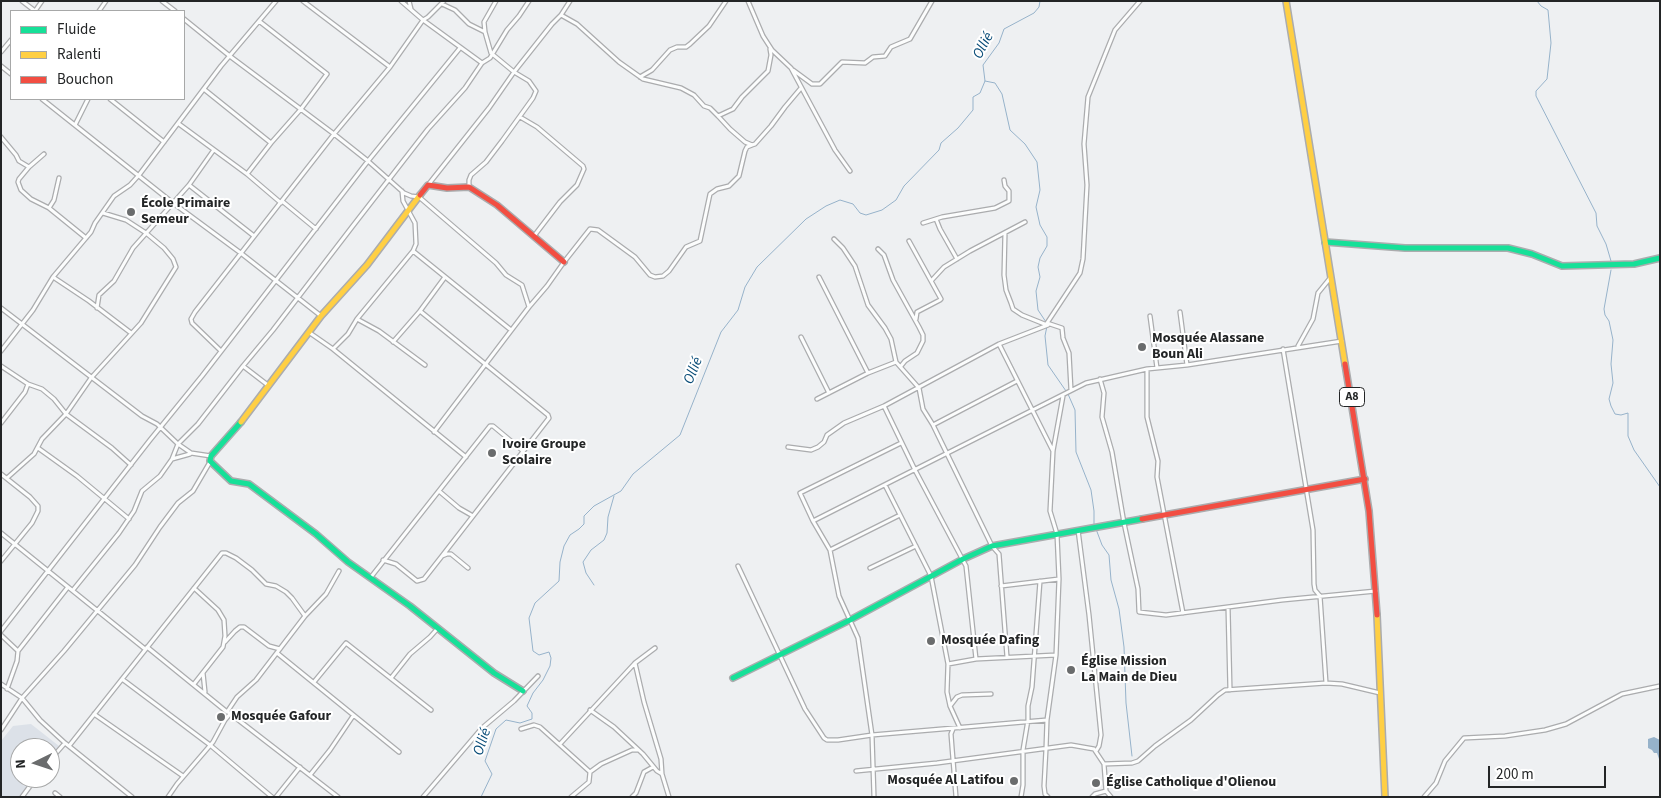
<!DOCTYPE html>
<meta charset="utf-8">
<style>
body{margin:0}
#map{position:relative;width:1661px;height:798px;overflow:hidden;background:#eef0f2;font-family:"Source Sans 3",sans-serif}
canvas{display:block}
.frame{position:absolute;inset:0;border:2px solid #232526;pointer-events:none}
.legend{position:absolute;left:10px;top:10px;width:175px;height:90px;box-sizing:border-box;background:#fff;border:1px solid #a7a8a8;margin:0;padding:6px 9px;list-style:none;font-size:15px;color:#232526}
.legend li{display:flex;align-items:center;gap:10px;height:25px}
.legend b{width:25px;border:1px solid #a7a8a8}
.north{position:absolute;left:10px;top:738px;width:50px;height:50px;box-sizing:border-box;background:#fff;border:1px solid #a7a8a8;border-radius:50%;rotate:266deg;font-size:14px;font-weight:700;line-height:20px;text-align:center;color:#232526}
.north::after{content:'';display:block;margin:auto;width:18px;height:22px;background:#6a6c6d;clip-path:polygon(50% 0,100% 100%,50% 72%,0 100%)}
.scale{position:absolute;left:1488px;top:766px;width:118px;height:22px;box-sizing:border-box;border:2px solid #232526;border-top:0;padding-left:6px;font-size:15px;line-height:18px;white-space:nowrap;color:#232526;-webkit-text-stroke:4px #fff;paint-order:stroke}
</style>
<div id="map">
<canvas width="1661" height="798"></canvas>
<div class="frame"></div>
<ul class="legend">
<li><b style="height:6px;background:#16e098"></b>Fluide</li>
<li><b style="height:6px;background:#ffcf43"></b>Ralenti</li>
<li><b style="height:6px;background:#f24e42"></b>Bouchon</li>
</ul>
<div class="north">N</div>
<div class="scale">200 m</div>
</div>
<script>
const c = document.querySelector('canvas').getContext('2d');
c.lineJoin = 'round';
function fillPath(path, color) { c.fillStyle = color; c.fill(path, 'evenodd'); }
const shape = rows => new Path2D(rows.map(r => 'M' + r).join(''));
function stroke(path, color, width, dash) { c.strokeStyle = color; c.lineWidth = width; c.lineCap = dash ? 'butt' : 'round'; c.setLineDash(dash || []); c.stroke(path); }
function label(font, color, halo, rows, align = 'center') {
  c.font = font + ' "Source Sans 3",sans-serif'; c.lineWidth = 4; c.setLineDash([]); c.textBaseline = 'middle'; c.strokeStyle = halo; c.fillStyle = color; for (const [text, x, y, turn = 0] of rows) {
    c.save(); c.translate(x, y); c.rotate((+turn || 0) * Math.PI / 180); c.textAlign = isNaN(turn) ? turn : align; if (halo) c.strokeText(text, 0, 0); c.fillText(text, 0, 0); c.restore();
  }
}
fillPath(shape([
 [31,724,59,746,50,757,50,748,20,748,20,778,33,778,19,797,1,797,1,741,13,726]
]), '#dce1e8');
fillPath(shape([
 [1654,737,1660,740,1660,762,1657,753,1654,753,1652,750,1648,748,1648,739]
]), '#96b2ca');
stroke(shape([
 [1537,1,1541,6,1548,10,1551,43,1547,79,1536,91,1536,96,1596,213,1597,226,1606,244,1611,261],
 [985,81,995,83,1002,94,1010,130,1025,144,1037,162,1040,190,1036,207,1040,225,1047,237,1047,246,1040,258,1038,267,1040,277,1036,291,1038,310,1046,322],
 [1611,270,1604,309,1605,315,1609,321,1613,340,1611,364,1613,383,1609,399,1611,406,1615,414,1621,415,1628,413,1628,436,1634,450,1660,487],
 [1047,326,1045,336,1048,365,1066,391],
 [1068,394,1075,410,1076,452,1091,490,1094,511,1094,526],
 [1096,529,1102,545,1109,555,1111,580,1119,609,1124,647,1126,703,1132,756],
 [594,585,586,573,583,562,591,550,604,540,607,533,608,517,614,496],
 [481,797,492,774,485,761,496,729,506,720,520,723,532,719,532,713,527,706,533,693,543,680,550,666,551,658,549,652,539,655,533,651,529,618,535,603,559,581,560,562,564,546,570,535,579,529,584,524,584,516,594,506,621,491,633,474,680,435,721,332,738,310,745,287,757,267,806,219,826,206,840,200,853,204,860,213,866,215,882,210,896,200,904,186,939,150,941,143,958,128,973,110,973,97,980,93,985,81,983,65,999,43,1004,29,1034,13,1039,7,1040,1]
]), '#96b2ca', 1);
const street = shape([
 [22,1,35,11],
 [162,1,175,11],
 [303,1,390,67],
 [401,1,423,20,482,63],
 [409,1,411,9],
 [748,1,763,36,772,50,791,68,835,150,850,171],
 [442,4,455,10,469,24,485,32],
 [35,11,42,1],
 [99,11,106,1],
 [561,15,577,24,619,62,643,79,681,88,694,95,704,106,710,108,718,116,730,129,745,142,752,145,755,144,771,126,785,107,801,88],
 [184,19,231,57,334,134,368,161,404,193,411,196,419,197,496,263,506,275,522,285,529,307],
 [1,52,11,40],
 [1,66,11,74],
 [793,70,812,84,820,84,842,62,865,63,873,57,885,56,891,47,910,39,932,1],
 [640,77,652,70,670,50,677,47,686,47,690,44,709,26,726,1],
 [205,90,271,143],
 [42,99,173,203,242,254,321,316],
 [110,99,164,142],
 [718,116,733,109,742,97,768,71,771,55,770,49],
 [520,117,537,127,583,166,584,169,577,185,560,202,534,236],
 [179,124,247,174,281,203],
 [75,125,88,99],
 [1,137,16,155,19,161,29,167],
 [44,154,29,167,19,179,18,182,21,190,31,199,49,208],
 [247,174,271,143,301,109,327,74,259,21],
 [59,178,54,200,49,208,86,238],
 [189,185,254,236],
 [428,185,489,108,514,72,552,24,561,15,570,1],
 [469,187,469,180,471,175,486,162,502,141,533,98,536,91,529,81,514,72,491,53,485,32,484,22,496,1],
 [282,201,316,229],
 [936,219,940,229,957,259],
 [923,223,942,217,995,208,1009,201,1009,191,1005,186,1004,180],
 [1005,233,1004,275,1006,290,1011,303,1013,309,1022,315,1047,325],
 [834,239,843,248,855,266,868,305,885,328,891,339,896,362,919,388,923,409,933,425,992,546,999,554,1007,657],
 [909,241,941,299,940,300,917,312,916,319],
 [878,249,884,255,893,280,919,327,923,335,923,341,917,353,905,361,901,366],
 [413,251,511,330],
 [53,277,89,301,131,333],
 [819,277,868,373],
 [932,280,944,267,970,251,1025,222],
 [1,308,142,416,157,424,178,444,191,453,211,456],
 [97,308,99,295,114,281,133,248,189,185,213,151],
 [1180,312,1187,365],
 [1150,316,1157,368],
 [357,319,413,251,416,244,415,223,403,201,402,191],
 [310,333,333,349,466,457],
 [801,337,829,393],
 [393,342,420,311],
 [999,344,1053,451],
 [1298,346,1313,319,1318,293,1331,277],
 [333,349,348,334,357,319,379,331,425,365],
 [1283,349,1313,530,1314,584,1315,590,1320,596,1326,683],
 [1,351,33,310,53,277,91,232,95,223,114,196,130,185,139,175,221,66,276,1],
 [221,351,192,323,191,319,195,312,334,134,390,67,423,20,428,17,444,1],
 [1,366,28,384,25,392,1,423],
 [243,366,269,386],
 [1147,369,1147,417,1158,461,1157,477,1183,613],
 [1100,379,1104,393,1102,417,1112,452,1124,523,1138,589,1139,612,1166,615,1282,600,1376,591],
 [28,384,42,389,54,399,66,414,91,378,141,323,176,267,173,259,164,248,146,233,126,220,103,213],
 [1071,390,1069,353,1063,338,1062,328,1047,323,1080,273,1083,259,1087,185,1084,144,1088,97,1115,30,1140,1],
 [817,399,868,373,896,362],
 [884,406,915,470,966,566,976,659],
 [933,425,1017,381],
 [434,432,529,307,547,286,564,262,590,229,598,230,635,257,650,275,655,277,663,276,669,271,686,247,700,241,710,194,717,189,729,186,739,176,745,151,747,147,752,145],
 [788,447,811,450,818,447,824,442,827,435,844,423,884,406,999,344,1048,325,1047,323],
 [38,448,77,476,129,519],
 [172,459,178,444,198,424,243,366,273,330,352,227,428,129,465,88,482,63,490,58,507,30,519,16,529,1],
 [1,474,30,497,38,506,38,511,32,523,1,561],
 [7,478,34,454,42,439,66,414,112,448,131,465],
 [885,485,931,576,948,664,947,692,950,706,960,728],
 [439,491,459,508,473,516],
 [813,521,1086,383,1147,369,1187,365,1342,341],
 [1078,530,1089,615,1101,735,1099,746,1096,751],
 [1,533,145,649],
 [830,550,900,515],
 [442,556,549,418,548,415,420,311,445,277],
 [383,560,396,564,417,581,424,579,442,556,447,554,451,554,468,568],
 [738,566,805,709,824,738,827,740,838,740,872,735,1047,720],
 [870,568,916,546],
 [371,577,490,426,493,426,523,451],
 [1001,586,1059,579],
 [73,590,119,533,134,511,142,491,160,476,172,459,190,454],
 [1228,607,1230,690],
 [1,631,150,440,202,376,368,161,460,48],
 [1,635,18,651,17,661,7,689],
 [225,642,235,631,240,627,244,627,269,646,280,649],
 [147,647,227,712,237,697,256,680,305,616,326,594,339,571],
 [18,651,68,587],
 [277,653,399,752],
 [635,663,644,702,661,759,662,774],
 [948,664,976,659,1056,655],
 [203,673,205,692],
 [391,678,410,654,430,637,438,628],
 [122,679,210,745,272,797],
 [314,682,346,643,431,710],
 [1,684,22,698,40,720,65,743,132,797],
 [194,684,223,647,225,636,224,620,218,610,194,588],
 [950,706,957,697,962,695,991,694],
 [590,710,614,727,643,754,657,771,662,774,669,797],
 [228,712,338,797],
 [94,714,183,776],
 [521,729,534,725,540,727,590,772],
 [953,729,951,734,952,747,956,797],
 [1,730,22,698,64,651,135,565,160,527,178,503,193,491,210,462],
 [560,744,635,663,655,648],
 [69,746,222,553,226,553,236,558,252,570,266,584,276,586,286,592,292,598,305,616],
 [50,760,65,743],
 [1104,764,1106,791,1111,797],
 [856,771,937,763,1071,745,1094,749,1104,764,1132,763,1138,761,1155,746,1191,720,1218,695,1225,690,1326,683,1342,684,1380,693],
 [310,775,330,750,353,716],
 [55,793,60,797],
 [22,797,36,778],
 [168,797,177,784,213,742,225,720,230,714],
 [276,797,300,767],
 [423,797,482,728,514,701,538,676],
 [571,797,589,782,590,772,601,764,632,750,638,750],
 [632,797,636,793,644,772,653,767],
 [874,797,872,735,858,638,839,596,830,550,813,521,800,493,901,443],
 [1021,797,1023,785,1023,750,1028,720,1028,706,1032,687,1040,581],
 [1048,797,1045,794,1044,786,1046,749,1047,720,1056,655,1059,579,1057,534,1050,511,1053,451,1063,396],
 [1092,797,1095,794,1106,791],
 [1424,797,1436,783,1445,761,1464,738,1505,736,1545,730,1566,724,1622,694,1660,686]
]);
const fast = shape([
 [1325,242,1405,248,1508,248,1532,254,1562,266,1634,264,1660,258],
 [241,422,211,456,210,461,231,481,249,484,316,534,348,562,410,606,494,673,523,691],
 [733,678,850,620,963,559,992,546,1142,519]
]);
const slow = shape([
 [1286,1,1345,364],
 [241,422,321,316,367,265,420,195],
 [1377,615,1385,797]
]);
const jam = shape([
 [420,195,428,185,447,188,469,187,497,205,564,262],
 [1345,364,1369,511,1377,615],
 [1142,519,1365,479]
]);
stroke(street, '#abacae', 5.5);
stroke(fast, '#abacae', 8);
stroke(slow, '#abacae', 8);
stroke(jam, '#abacae', 8);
stroke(street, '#fcfdfd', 3);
stroke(fast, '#16e098', 5);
stroke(slow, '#ffcf43', 5);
stroke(jam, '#f24e42', 5);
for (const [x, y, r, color] of [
 [131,212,5,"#6a6c6d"],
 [1142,347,5,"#6a6c6d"],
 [492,453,5,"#6a6c6d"],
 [931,641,5,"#6a6c6d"],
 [1071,670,5,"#6a6c6d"],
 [221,717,5,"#6a6c6d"],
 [1014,781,5,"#6a6c6d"],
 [1096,783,5,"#6a6c6d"]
]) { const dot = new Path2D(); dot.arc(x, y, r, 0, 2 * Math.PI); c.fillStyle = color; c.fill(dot); stroke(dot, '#fff', 2); }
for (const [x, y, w] of [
 [1352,397,25]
]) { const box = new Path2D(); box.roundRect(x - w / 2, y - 9.5, w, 19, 4); c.fillStyle = '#fff'; c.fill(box); stroke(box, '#232526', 1); }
label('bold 12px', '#232526', null, [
 ["A8",1352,397]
]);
label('bold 14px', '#232526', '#fff', [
 ["École Primaire",141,204],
 ["Semeur",141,220],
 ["Mosquée Alassane",1152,339],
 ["Boun Ali",1152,355],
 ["Ivoire Groupe",502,445],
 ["Scolaire",502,461],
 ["Mosquée Dafing",941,641],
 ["Église Mission",1081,662],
 ["La Main de Dieu",1081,678],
 ["Mosquée Gafour",231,717],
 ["Mosquée Al Latifou",1004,781,"right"],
 ["Église Catholique d'Olienou",1106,783]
], 'left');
label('italic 15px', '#074b77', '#fff', [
 ["Ollié",984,46,-62],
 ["Ollié",694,371,-68],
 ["Ollié",483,742,-72]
]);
</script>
